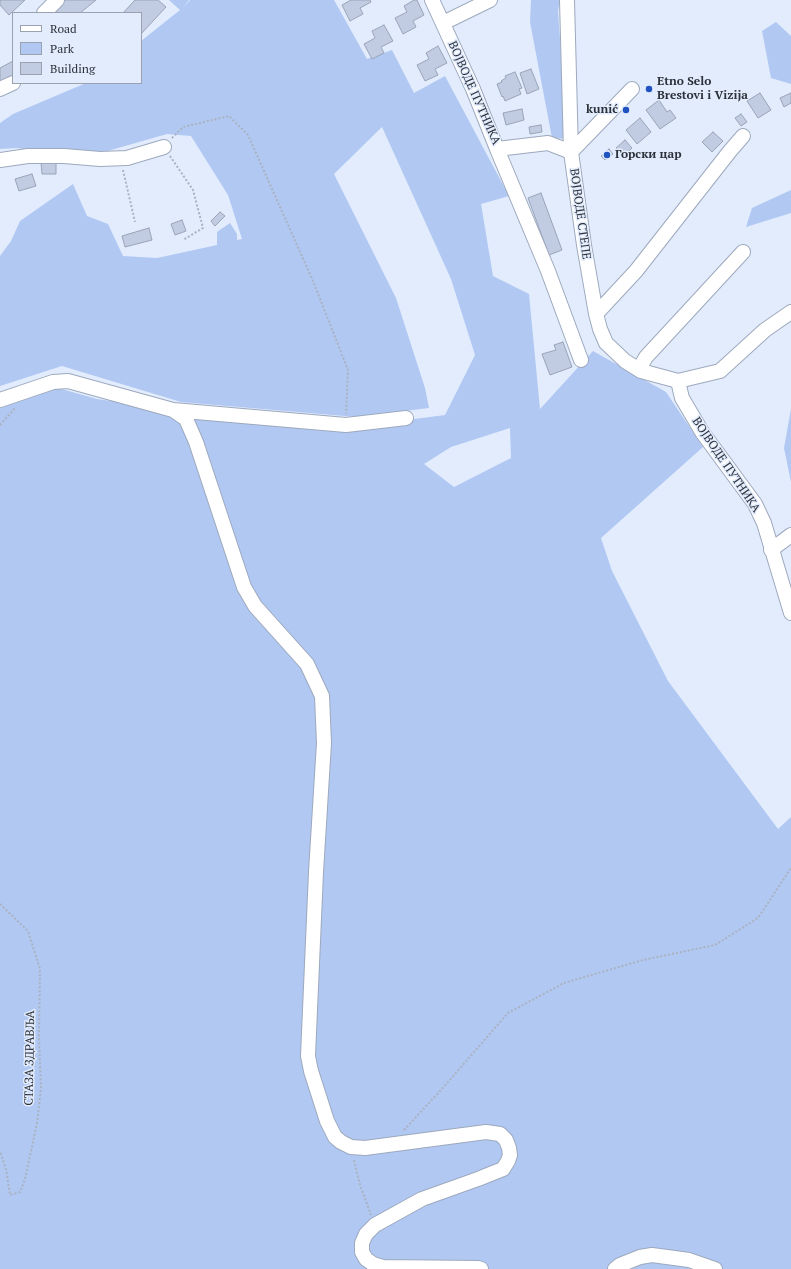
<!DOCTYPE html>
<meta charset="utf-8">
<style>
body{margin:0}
#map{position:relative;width:791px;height:1269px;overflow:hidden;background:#e2ecfd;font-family:"PT Serif",serif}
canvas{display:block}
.legend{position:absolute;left:12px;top:12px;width:130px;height:72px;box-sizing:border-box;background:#e2ecfd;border:1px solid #9aa2af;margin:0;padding:5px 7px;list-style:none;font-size:12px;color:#2d323a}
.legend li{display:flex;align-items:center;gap:8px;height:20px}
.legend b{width:20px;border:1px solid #9aa2af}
</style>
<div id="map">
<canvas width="791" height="1269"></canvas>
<ul class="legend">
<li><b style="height:5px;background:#fff"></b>Road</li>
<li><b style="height:11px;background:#b1c8f3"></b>Park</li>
<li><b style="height:11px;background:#c1cce2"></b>Building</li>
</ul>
</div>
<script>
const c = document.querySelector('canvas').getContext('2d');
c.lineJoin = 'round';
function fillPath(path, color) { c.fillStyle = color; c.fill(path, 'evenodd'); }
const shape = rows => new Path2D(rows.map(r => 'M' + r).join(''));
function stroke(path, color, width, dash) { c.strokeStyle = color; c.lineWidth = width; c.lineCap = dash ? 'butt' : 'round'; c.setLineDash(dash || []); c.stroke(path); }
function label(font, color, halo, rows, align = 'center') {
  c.font = font + ' "PT Serif",serif'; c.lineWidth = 3; c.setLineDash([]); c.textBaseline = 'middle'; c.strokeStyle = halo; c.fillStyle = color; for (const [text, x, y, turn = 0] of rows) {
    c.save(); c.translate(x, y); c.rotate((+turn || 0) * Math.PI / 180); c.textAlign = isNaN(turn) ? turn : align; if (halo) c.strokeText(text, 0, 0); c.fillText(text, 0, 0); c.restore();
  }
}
fillPath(shape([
 [169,0,189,0,182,9,190,0,334,0,367,59,392,50,414,93,445,76,509,196,481,204,493,276,529,294,540,409,593,351,666,392,703,447,601,538,612,571,668,681,778,829,791,817,791,1269,0,1269,0,408,58,388,97,399,322,431,445,415,475,355,451,279,382,127,334,174,396,298,425,388,429,408,356,417,181,402,62,366,0,386,0,256,11,241,20,221,73,184,87,216,108,224,123,256,157,258,217,245,217,232,230,223,237,234,237,240,242,239,228,195,191,136,167,134,90,156,16,148,0,149,0,123,13,114,86,83,141,83,141,41,180,10],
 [510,428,511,458,454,487,424,464,451,447],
 [531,0,560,0,558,11,567,139,552,138,530,22],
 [776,22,791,36,791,84,771,78,762,31],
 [791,190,791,213,746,227,752,208],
 [791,409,791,482,784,448]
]), '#b1c8f3');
const building = shape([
 [0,0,25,0,9,15,0,5,0,0],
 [65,0,96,0,80,13,49,13,65,0],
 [135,0,158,0,166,7,141,34,141,13,123,13,135,0],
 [351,0,370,0,371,2,360,8,363,14,350,21,342,5,351,0],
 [414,0,417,0,424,15,413,21,416,27,403,34,395,18,407,12,404,6,414,0],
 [384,25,393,41,381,47,384,53,372,59,364,44,375,38,372,31,384,25],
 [438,46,447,63,435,69,438,75,425,81,417,65,429,59,426,53,438,46],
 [13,61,13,75,0,82,0,68,13,61],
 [531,69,539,89,527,94,520,73,531,69],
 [515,72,522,88,519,89,521,94,505,101,503,96,502,97,497,84,502,82,501,81,506,78,505,76,515,72],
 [760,93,771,110,758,118,747,101,760,93],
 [791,93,791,103,784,107,780,98,791,93],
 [659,100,667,112,670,110,676,118,660,129,646,110,659,100],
 [522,109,524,120,506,125,503,113,522,109],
 [741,114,747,122,741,126,735,118,741,114],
 [640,118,651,132,637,144,626,130,640,118],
 [541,125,542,132,530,134,529,127,541,125],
 [713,132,723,141,712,152,702,142,713,132],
 [625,140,632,148,624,156,616,148,625,140],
 [609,149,613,154,605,160,601,156,609,149],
 [41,163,56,163,56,174,42,174,41,163],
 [32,174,36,186,19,191,15,179,32,174],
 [541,193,562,250,549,255,528,198,541,193],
 [220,212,225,216,215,226,211,221,220,212],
 [182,220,186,231,175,235,171,224,182,220],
 [149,228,152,240,125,247,122,236,149,228],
 [563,342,572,367,550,375,542,354,556,350,554,345,563,342]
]);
fillPath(building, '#c1cce2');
stroke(building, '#99a4b8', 1);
const minor = shape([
 [432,0,473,89,497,149,548,143,571,152,632,89],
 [567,0,571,152,584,245,596,314,600,329,606,343,625,361,641,371,678,381,720,371,765,330,791,312],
 [44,13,57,0],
 [443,23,490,0],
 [0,89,13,83],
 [497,149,548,271,581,360],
 [0,160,28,156,64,156,100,159,127,158,164,147],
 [596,314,636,271,730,151,743,136],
 [641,371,643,362,646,357,743,252],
 [678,381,682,398,702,432,755,504,764,523,791,613],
 [0,400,53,382,68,381,173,410,186,419,196,442,244,587,255,606,307,664,322,696,324,743,316,872,308,1056,311,1071,327,1121,335,1137,341,1142,351,1147,365,1148,486,1132,500,1134,506,1140,509,1148,510,1155,508,1161,503,1169,478,1179,422,1199,375,1225,366,1234,362,1243,362,1252,366,1259,373,1264,383,1267,478,1268,481,1269],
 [173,410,346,425,406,418],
 [771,550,791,535],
 [615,1269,620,1265,640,1257,652,1255,689,1260,715,1269]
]);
stroke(minor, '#9da9bd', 16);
stroke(shape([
 [172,138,183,127,229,116,248,135,313,281,348,370,346,414],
 [170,156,193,190,203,228,183,240],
 [123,170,135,222],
 [0,425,15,408],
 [0,904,28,931,40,969,39,1037,41,1088,37,1123,25,1179,20,1192,10,1195,6,1169,0,1151],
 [404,1130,441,1090,508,1013,564,983,643,960,715,945,758,918,791,868],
 [354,1160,360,1185,371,1215]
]), '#aab2c0', 2, [2, 2]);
stroke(minor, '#fff', 14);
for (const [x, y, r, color] of [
 [649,89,4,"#2053c0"],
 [626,110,4,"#2053c0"],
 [607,155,4,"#2053c0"]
]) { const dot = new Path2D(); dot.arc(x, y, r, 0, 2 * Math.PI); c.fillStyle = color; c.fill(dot); stroke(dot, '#e2ecfd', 1.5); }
label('bold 12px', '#2d323a', '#e2ecfd', [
 ["Etno Selo",657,82],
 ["Brestovi i Vizija",657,96],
 ["kunić",618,110,"right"],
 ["Горски цар",615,155]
], 'left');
label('12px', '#2d323a', '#e2ecfd', [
 ["ВОЈВОДЕ ПУТНИКА",474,93,66],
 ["ВОЈВОДЕ СТЕПЕ",580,214,82],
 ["ВОЈВОДЕ ПУТНИКА",726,465,56],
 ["СТАЗА ЗДРАВЉА",30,1058,-89]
]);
</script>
